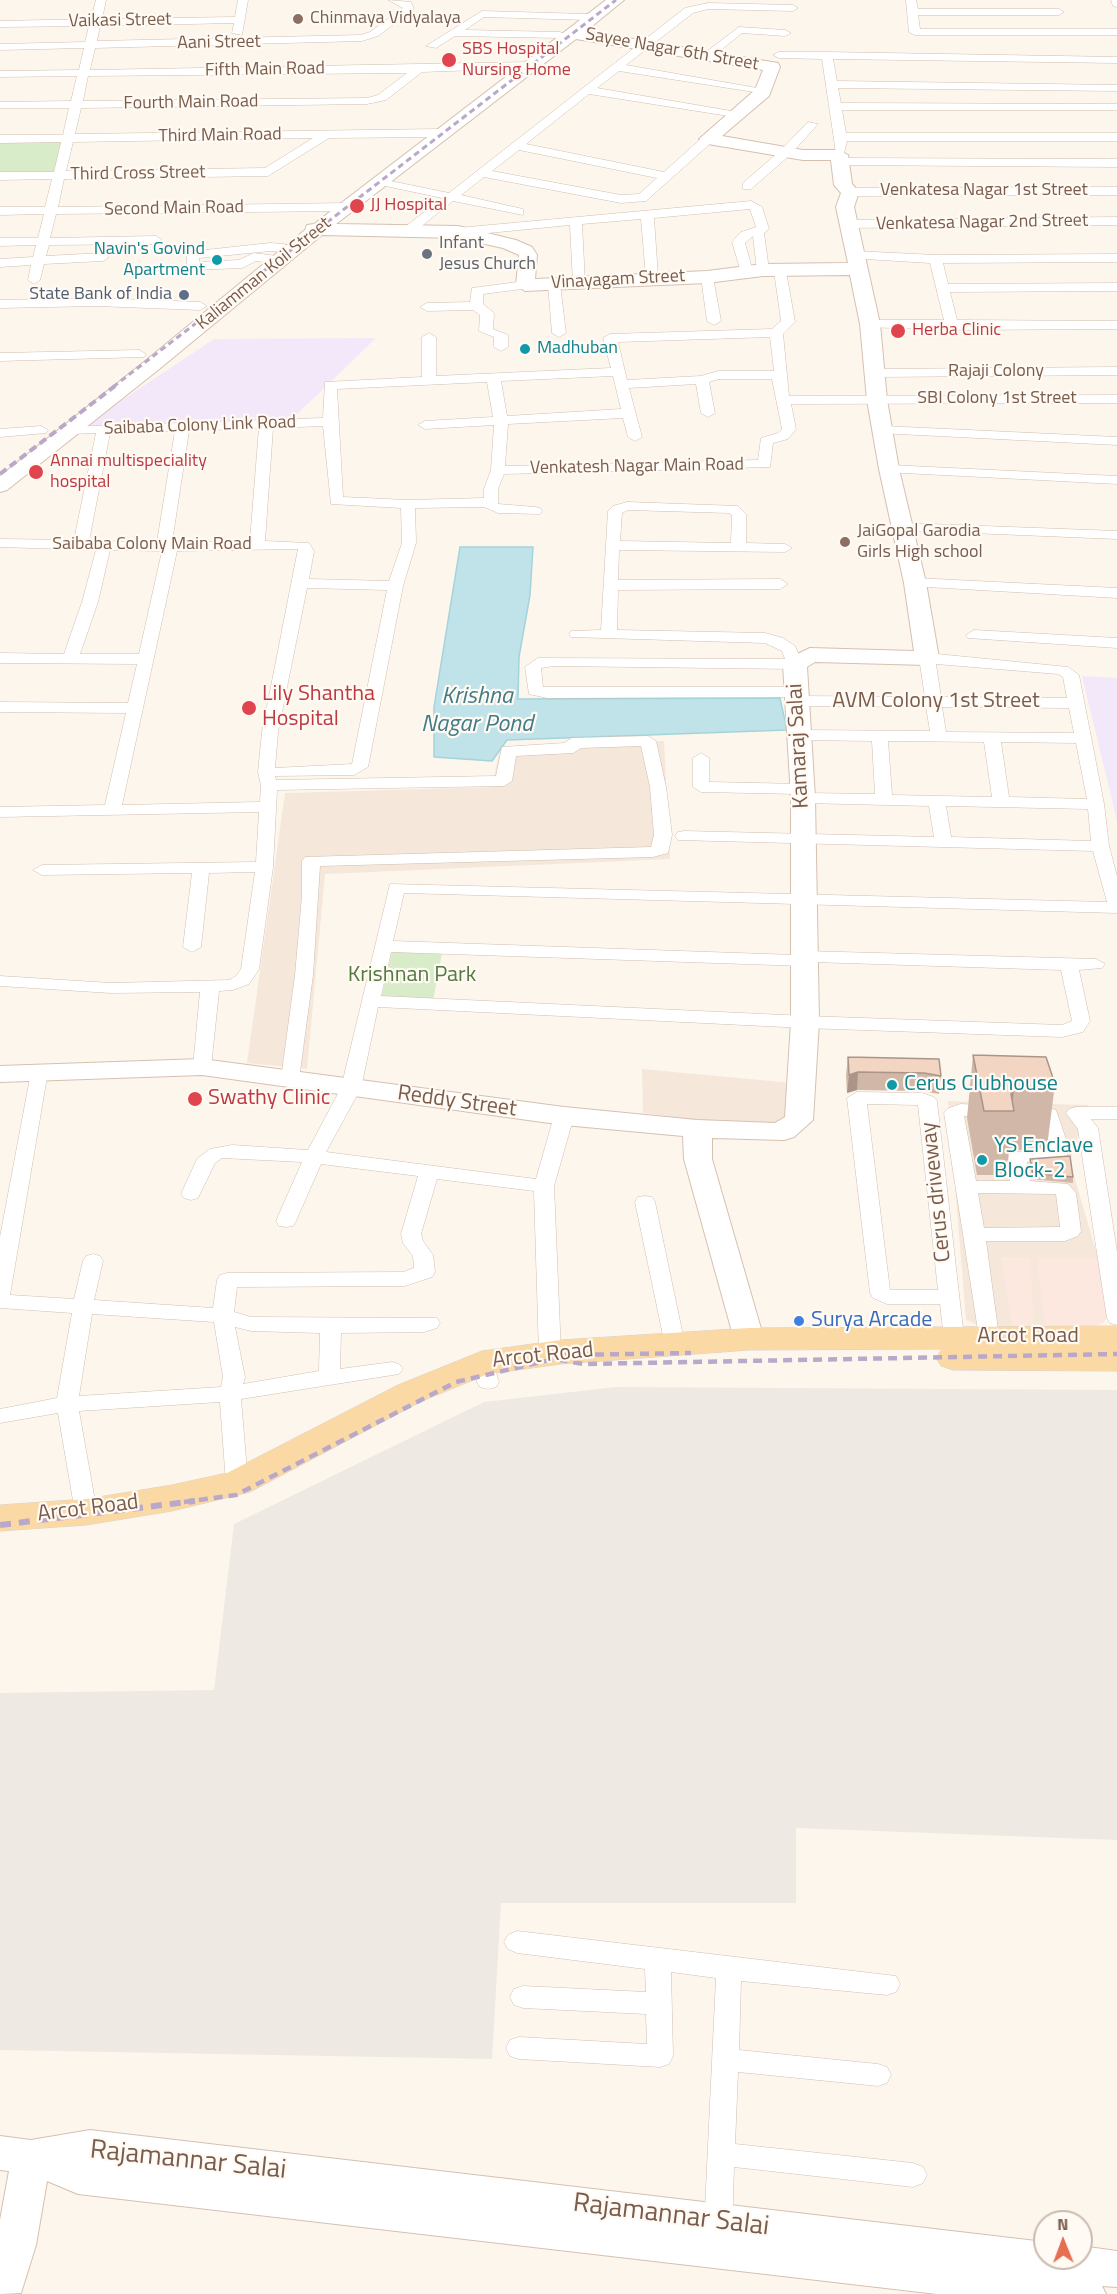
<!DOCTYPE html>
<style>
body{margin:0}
#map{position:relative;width:1117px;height:2294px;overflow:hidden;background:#fdf6ec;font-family:"Titillium Web",sans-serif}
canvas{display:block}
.north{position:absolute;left:1033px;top:2210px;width:60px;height:60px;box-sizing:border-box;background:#fffaf3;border:2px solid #cabbb1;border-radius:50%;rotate:359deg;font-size:16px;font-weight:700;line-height:24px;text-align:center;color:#7a5c4d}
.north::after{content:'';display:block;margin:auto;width:21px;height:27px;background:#e76f51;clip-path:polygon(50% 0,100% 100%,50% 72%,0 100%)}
</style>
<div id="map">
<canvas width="1117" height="2294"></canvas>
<div class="north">N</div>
</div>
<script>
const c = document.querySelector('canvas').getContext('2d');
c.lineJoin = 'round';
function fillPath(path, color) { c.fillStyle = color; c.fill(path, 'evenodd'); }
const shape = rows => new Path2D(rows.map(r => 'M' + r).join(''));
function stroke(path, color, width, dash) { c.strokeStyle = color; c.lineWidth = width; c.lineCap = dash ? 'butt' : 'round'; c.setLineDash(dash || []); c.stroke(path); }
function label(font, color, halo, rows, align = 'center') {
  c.font = font + ' "Titillium Web",sans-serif'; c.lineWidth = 4.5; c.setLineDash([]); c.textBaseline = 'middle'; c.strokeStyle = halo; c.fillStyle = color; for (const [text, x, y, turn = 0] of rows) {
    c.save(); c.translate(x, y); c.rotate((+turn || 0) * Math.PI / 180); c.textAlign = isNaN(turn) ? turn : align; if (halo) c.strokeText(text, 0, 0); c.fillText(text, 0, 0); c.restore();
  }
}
fillPath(shape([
 [664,741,670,859,325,874,307,1069,247,1063,285,793,492,787,500,748],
 [642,1069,792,1083,782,1131,643,1113],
 [948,1101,1088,1105,1070,1162,1098,1258,1045,1329,1000,1335,966,1320]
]), '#f5e8da');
fillPath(shape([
 [1001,1257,1030,1257,1034,1327,1012,1328],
 [1037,1258,1098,1258,1107,1318,1103,1323,1084,1330,1045,1329]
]), '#fde8e0');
fillPath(shape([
 [616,1387,1117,1390,1117,1840,796,1828,796,1903,501,1903,492,2059,0,2050,0,1693,214,1690,234,1524,484,1402]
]), '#efe9e4');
fillPath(shape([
 [376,338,291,420,83,426,214,339],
 [1082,676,1117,678,1117,821]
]), '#f3e8fa');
fillPath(shape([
 [0,140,63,142,56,174,0,174],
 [392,951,442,953,433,1001,381,999]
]), '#d8ecc9');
const water = shape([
 [460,547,533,547,530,595,519,657,518,699,780,698,787,730,507,740,492,761,434,757,434,707,460,547]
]);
fillPath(water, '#bfe3e8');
stroke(water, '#a5d3da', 1.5);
const street = shape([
 [96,0,106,0,102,19,235,17,238,0,248,0,242,35,232,33,234,23,100,26,97,41,361,35,370,32,403,8,388,0,411,2,414,9,378,36,362,41,95,48,90,70,529,62,535,65,529,68,422,72,386,100,367,104,81,108,75,134,440,129,446,133,440,137,329,138,268,176,64,179,58,207,347,203,353,207,347,211,56,214,50,238,156,236,162,240,156,244,49,245,46,256,103,253,109,257,103,261,44,264,40,280,34,284,28,280,31,265,0,267,0,259,33,257,36,245,0,246,0,238,38,238,44,214,0,215,0,207,45,207,52,179,0,180,0,172,54,172,61,142,0,143,0,135,63,135,69,108,0,108,0,102,71,101,77,76,0,77,0,71,79,70,84,48,0,50,0,44,85,42,89,26,0,27,0,21,91,19,96,0],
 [407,73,378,95,367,98,83,101,88,76,407,73],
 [313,138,265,168,66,171,73,142,313,138],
 [906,0,916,0,918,9,1059,9,1064,12,1059,15,918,15,920,29,1117,29,1117,35,915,35,909,32,906,0],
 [1111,0,1117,0,1117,7,1113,6,1111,0],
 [708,3,793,5,798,8,793,11,708,9,693,13,626,65,763,89,769,92,767,94,619,71,597,88,737,112,741,114,741,118,589,94,526,144,664,172,704,136,712,136,712,142,646,201,621,203,484,177,461,195,523,209,523,215,453,201,413,233,405,233,405,227,442,198,376,184,376,178,449,193,685,8,708,3],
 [519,150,657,178,639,194,621,195,492,171,519,150],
 [482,11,588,14,593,17,588,20,484,17,465,30,560,32,566,35,560,38,455,36,436,48,426,46,482,11],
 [739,27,785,30,791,33,785,36,742,33,710,59,702,59,702,55,739,27],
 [827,52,1117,57,1117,63,833,59,837,81,1117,85,1117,91,838,88,841,103,1117,104,1117,110,842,110,846,133,1117,133,1117,141,847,141,844,153,836,153,822,59,779,58,773,55,779,52,827,52],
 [808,122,818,124,790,155,751,189,743,189,743,183,782,149,808,122],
 [839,158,1117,159,1117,167,835,165,833,162,839,158],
 [1117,187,1117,195,850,196,844,192,850,188,1117,187],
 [751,201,762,207,769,229,764,233,769,270,763,274,757,270,753,236,745,243,753,272,747,276,741,272,732,242,741,232,756,227,750,209,654,218,658,277,652,281,646,277,641,219,582,224,585,283,579,287,573,283,570,225,458,236,452,232,458,228,751,201],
 [1117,217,1117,225,847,228,841,224,847,220,1117,217],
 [270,243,284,244,290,248,284,252,270,251,199,258,199,262,239,260,254,253,276,256,276,262,271,263,256,261,242,268,193,270,187,266,187,252,270,243],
 [854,251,936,255,1117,254,1117,262,943,263,948,284,1117,283,1117,291,950,292,957,320,1117,321,1117,329,952,330,865,327,865,321,870,320,944,320,930,263,849,258,848,255,854,251],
 [780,267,786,271,795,322,783,334,789,396,1117,395,1117,403,791,404,796,429,788,439,773,443,770,467,504,474,498,489,498,504,535,507,540,508,542,511,540,514,498,513,484,507,415,508,416,543,403,586,368,767,354,775,275,776,276,780,496,776,502,747,564,743,572,738,648,736,656,741,666,787,672,835,668,853,653,857,320,866,313,975,299,1079,290,1085,281,1079,295,975,302,896,302,861,305,857,651,847,654,835,650,787,641,746,581,748,573,753,516,756,512,781,504,786,277,790,273,867,259,969,249,984,233,990,219,991,211,1067,209,1071,202,1073,193,1067,200,992,111,993,0,986,0,976,111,983,229,980,236,976,241,969,255,872,209,873,201,947,192,952,183,947,192,873,42,875,33,870,42,865,256,862,259,812,0,817,0,807,105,805,126,713,0,712,0,702,128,703,137,664,0,663,0,653,64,654,82,602,96,550,0,547,0,539,74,540,96,433,70,434,63,430,65,427,323,418,325,382,422,377,422,337,429,333,436,337,436,376,611,368,603,338,610,334,772,329,781,321,774,271,780,267],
 [770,337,774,371,718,371,701,376,627,380,618,342,770,337],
 [613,376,621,409,507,416,501,381,613,376],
 [719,379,772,379,782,429,778,433,761,438,758,460,505,466,508,424,623,418,628,437,635,441,642,437,629,388,696,384,701,413,708,417,715,413,709,382,719,379],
 [487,382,493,417,425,421,418,425,425,429,494,425,491,470,484,489,484,498,408,500,343,497,337,389,487,382],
 [323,426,331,504,401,508,402,543,389,581,309,579,314,551,309,543,265,541,273,428,323,426],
 [259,428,250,541,172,542,189,431,259,428],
 [175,431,157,542,89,541,110,433,175,431],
 [298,549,262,732,258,772,261,785,260,802,122,805,177,551,298,549],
 [110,550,162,551,139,654,80,654,98,602,110,550],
 [307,588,387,590,352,764,275,768,278,732,307,588],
 [707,273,713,277,721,321,714,325,707,321,701,277,707,273],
 [554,280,560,284,566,333,559,337,552,333,548,284,554,280],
 [525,281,530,282,530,288,483,294,483,304,494,313,493,329,508,335,508,347,501,351,494,347,494,337,479,331,480,315,473,310,427,311,420,307,427,303,470,302,472,288,525,281],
 [96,298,200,302,207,306,200,310,96,306,0,308,0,300,96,298],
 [139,350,146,354,144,357,0,361,0,353,139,350],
 [1117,367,1117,375,875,377,868,373,875,369,1117,367],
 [41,426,48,430,46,433,0,437,0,429,41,426],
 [883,426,1117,437,1117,445,878,433,876,430,883,426],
 [889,465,1117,476,1117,484,884,472,882,469,889,465],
 [627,502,738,506,746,514,746,543,785,544,792,548,785,552,619,550,618,580,780,579,788,584,780,589,618,590,617,630,765,633,783,638,795,646,803,664,795,669,554,666,541,668,543,687,796,687,804,692,799,696,925,697,919,658,927,653,1068,667,1079,675,1104,804,1109,846,1117,876,1117,913,404,893,393,941,795,955,804,951,1096,959,1105,964,1102,968,1079,970,1090,1021,1083,1032,1062,1037,805,1028,378,1007,361,1088,326,1152,536,1179,554,1116,557,1112,564,1110,571,1112,574,1116,554,1186,561,1354,557,1359,550,1361,543,1359,539,1354,534,1191,437,1179,421,1234,423,1241,433,1255,435,1272,432,1277,405,1286,237,1287,234,1312,251,1317,437,1318,440,1323,437,1328,424,1332,341,1333,340,1369,392,1362,399,1364,403,1369,399,1374,241,1399,248,1483,245,1489,237,1491,229,1489,226,1483,220,1402,79,1411,97,1512,94,1518,86,1520,78,1518,75,1512,58,1413,0,1423,0,1409,57,1398,72,1313,0,1308,0,1237,32,1067,46,1067,48,1071,10,1295,74,1299,83,1261,86,1256,93,1254,100,1256,103,1261,94,1300,213,1308,217,1280,220,1275,227,1273,403,1272,414,1268,413,1256,403,1243,401,1234,418,1176,321,1164,296,1221,293,1226,286,1227,279,1226,276,1221,302,1162,222,1158,215,1163,198,1198,191,1200,184,1198,181,1194,197,1159,210,1149,232,1145,308,1150,341,1088,390,884,1107,902,1093,851,678,840,675,836,678,832,684,831,934,837,929,806,803,803,795,798,799,794,701,792,693,787,693,758,701,753,709,758,709,782,802,784,810,789,806,793,875,794,872,741,799,740,791,735,799,730,930,731,926,707,797,706,789,701,794,697,547,698,529,694,525,667,538,658,785,659,782,651,765,643,571,637,569,634,571,631,601,630,608,511,613,506,627,502],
 [628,510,729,513,732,515,731,543,620,541,622,513,628,510],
 [936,664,1058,674,1063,677,1067,698,941,697,936,664],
 [942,707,1069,708,1074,733,946,732,942,707],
 [888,741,984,742,992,797,892,795,888,741],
 [1001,742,1076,743,1087,799,1009,797,1001,742],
 [946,806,1088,809,1091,841,951,837,946,806],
 [391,952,804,966,813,962,1061,970,1072,1021,1062,1025,805,1016,381,996,391,952],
 [92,1314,214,1322,223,1377,221,1387,79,1396,92,1314],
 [235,1327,251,1331,320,1333,319,1371,243,1384,245,1377,235,1327],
 [903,523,1117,531,1117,539,898,530,896,527,903,523],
 [915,578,1117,588,1117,598,910,586,907,583,910,580,915,578],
 [974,630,1117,638,1117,648,968,638,966,635,974,630],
 [857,1092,922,1093,934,1097,937,1101,964,1338,961,1343,954,1345,947,1343,944,1338,940,1304,887,1304,873,1298,870,1293,847,1098,857,1092],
 [867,1104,918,1105,938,1290,890,1290,867,1104],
 [1029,1103,1056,1110,1070,1151,1065,1158,1027,1162,1030,1181,1068,1184,1076,1193,1081,1231,1078,1236,1065,1241,986,1241,999,1337,996,1342,989,1344,982,1342,979,1337,944,1113,947,1109,960,1104,1001,1106,1004,1110,1001,1114,964,1116,976,1181,1010,1181,1006,1157,1009,1153,1049,1148,1041,1118,1022,1113,1019,1109,1029,1103],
 [978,1193,1056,1194,1060,1227,984,1228,978,1193],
 [1076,1107,1117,1107,1117,1119,1091,1119,1098,1128,1117,1252,1117,1325,1110,1323,1107,1318,1078,1129,1066,1113,1069,1109,1076,1107],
 [645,1196,652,1197,655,1202,685,1345,682,1350,675,1352,668,1350,665,1345,635,1202,638,1197,645,1196],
 [482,1356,489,1358,493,1363,499,1382,496,1387,488,1389,480,1387,477,1382,471,1363,475,1358,482,1356],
 [517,1931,896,1976,900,1984,896,1992,887,1995,741,1981,739,2050,878,2064,887,2067,891,2075,887,2083,878,2086,738,2072,735,2144,913,2163,923,2167,927,2175,923,2183,913,2187,734,2167,732,2230,728,2239,718,2242,708,2239,704,2230,716,1978,671,1972,673,2056,669,2064,660,2067,519,2059,510,2056,506,2048,510,2040,519,2037,647,2044,646,2014,523,2008,514,2005,510,1997,514,1989,523,1986,646,1992,645,1969,517,1953,508,1949,504,1942,508,1935,517,1931]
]);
const secondary = shape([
 [606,0,624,0,586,31,778,63,780,67,769,96,722,136,803,150,839,150,848,155,852,184,859,192,854,207,880,324,887,400,899,469,926,583,939,658,935,663,927,665,815,662,807,667,815,798,819,1022,813,1120,794,1137,784,1140,712,1138,712,1159,764,1339,760,1346,749,1349,738,1346,734,1339,684,1159,683,1136,564,1125,202,1075,0,1082,0,1066,202,1059,564,1107,697,1120,775,1123,785,1117,791,1022,791,798,783,664,787,659,810,648,914,651,904,583,879,469,867,400,860,324,850,275,763,276,707,283,525,291,516,285,519,255,503,248,458,238,322,235,158,370,7,490,0,492,0,476,144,362,305,230,307,225,314,224,606,0],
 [576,39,763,70,755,90,699,139,708,144,803,160,831,160,834,185,841,193,836,207,848,263,763,264,707,271,535,279,537,255,532,247,516,240,458,226,336,224,576,39],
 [90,2130,1045,2242,1045,2258,1081,2258,1081,2246,1117,2251,1117,2287,1102,2286,1106,2294,937,2294,78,2194,47,2181,36,2245,21,2293,0,2294,0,2220,9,2171,0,2170,0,2136,31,2140,90,2130]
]);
const primary = shape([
 [1117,1326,1117,1371,953,1370,941,1366,936,1358,942,1349,749,1350,561,1364,488,1374,422,1401,250,1492,172,1511,86,1525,0,1531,0,1505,86,1499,172,1485,227,1473,398,1385,482,1351,561,1340,749,1328,1117,1326]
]);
stroke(street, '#d1beb0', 1);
stroke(secondary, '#d6c0b0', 2);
stroke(primary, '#dad1cd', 1);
fillPath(street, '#fff');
fillPath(secondary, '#fff');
fillPath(primary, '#fbd9a5');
stroke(shape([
 [113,387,616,0]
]), '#b9a8c9', 3, [6, 4]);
stroke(shape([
 [0,474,115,386]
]), '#b9a8c9', 4, [8, 4.5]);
stroke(shape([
 [565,1355,691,1353],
 [184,1502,236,1495,456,1382,554,1359,584,1364,1117,1354]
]), '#b9a8c9', 4.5, [9, 6]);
stroke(shape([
 [0,1525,195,1501]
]), '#b9a8c9', 6, [11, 8]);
fillPath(shape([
 [973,1055,1055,1084,1047,1147,1009,1151,1007,1175,977,1175,967,1118],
 [848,1057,941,1076,939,1094,922,1091,857,1090,847,1093,846,1075],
 [1030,1159,1073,1177,1073,1183,1032,1179,1030,1165]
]), '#d1b7a8');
fillPath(shape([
 [858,1072,857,1090,847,1093,849,1075],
 [1014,1088,1012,1111,1011,1094]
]), '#aa9588');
const building = shape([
 [973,1055,1046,1057,1055,1084,1014,1088,1011,1094,1014,1111,984,1111,973,1055],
 [848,1057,939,1059,941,1076,924,1073,858,1072,849,1075,848,1057],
 [1070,1156,1073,1177,1033,1173,1030,1159,1070,1156]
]);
fillPath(building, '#f3d5c3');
stroke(building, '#aa9588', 1.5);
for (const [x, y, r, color] of [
 [298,19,6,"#8d6e63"],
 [449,60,8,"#e0444e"],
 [357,206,8,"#e0444e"],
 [427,254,6,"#6b7280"],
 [217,260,6,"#0f9aa8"],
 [184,295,6,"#5c6f8a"],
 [898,331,8,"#e0444e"],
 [525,349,6,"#0f9aa8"],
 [36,472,8,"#e0444e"],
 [845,542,6,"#8d6e63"],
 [249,708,8,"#e0444e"],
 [892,1085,6,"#0f9aa8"],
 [195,1099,8,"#e0444e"],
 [982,1160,6,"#0f9aa8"],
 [799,1321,6,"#3f7fe0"]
]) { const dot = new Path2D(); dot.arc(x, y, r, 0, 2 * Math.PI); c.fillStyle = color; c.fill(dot); stroke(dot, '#fffaf3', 2); }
label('18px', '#785e54', '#fffaf3', [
 ["Chinmaya Vidyalaya",310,19],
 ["JaiGopal Garodia",857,532],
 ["Girls High school",857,553]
], 'left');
label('18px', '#7a5c4d', '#fffaf3', [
 ["Vaikasi Street",120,21,-1],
 ["Aani Street",219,43,-1],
 ["Sayee Nagar 6th Street",672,50,10],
 ["Fifth Main Road",265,70,-1],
 ["Fourth Main Road",191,103,-1],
 ["Third Main Road",220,136,-1],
 ["Third Cross Street",138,174,-1],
 ["Venkatesa Nagar 1st Street",984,191],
 ["Second Main Road",174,209,-1],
 ["Venkatesa Nagar 2nd Street",982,223,-1],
 ["Kaliamman Koil Street",264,274,-39],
 ["Vinayagam Street",618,280,-3],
 ["Rajaji Colony",996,372],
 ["SBI Colony 1st Street",997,399],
 ["Saibaba Colony Link Road",200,426,-2],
 ["Venkatesh Nagar Main Road",637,467,-1],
 ["Saibaba Colony Main Road",152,545]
]);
label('18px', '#be3a42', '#fffaf3', [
 ["SBS Hospital",462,50],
 ["Nursing Home",462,71],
 ["JJ Hospital",370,206],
 ["Herba Clinic",912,331],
 ["Annai multispeciality",50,462],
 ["hospital",50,483]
], 'left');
label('18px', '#5b616d', '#fffaf3', [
 ["Infant",439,244],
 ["Jesus Church",439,265]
], 'left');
label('18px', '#0d838f', '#fffaf3', [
 ["Navin's Govind",205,250],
 ["Apartment",205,271],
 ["Madhuban",537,349,"left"]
], 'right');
label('18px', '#4e5e75', '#fffaf3', [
 ["State Bank of India",172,295]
], 'right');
label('22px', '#be3a42', '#fffaf3', [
 ["Lily Shantha",262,695],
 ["Hospital",262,720],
 ["Swathy Clinic",208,1099]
], 'left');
label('22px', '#7a5c4d', '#fffaf3', [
 ["AVM Colony 1st Street",936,702],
 ["Kamaraj Salai",799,746,-93],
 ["Reddy Street",457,1102,8],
 ["Cerus driveway",937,1192,-96],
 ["Arcot Road",1028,1337],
 ["Arcot Road",543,1356,-6],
 ["Arcot Road",88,1509,-7]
]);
label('22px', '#537a41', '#fffaf3', [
 ["Krishnan Park",412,976]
]);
label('22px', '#0d838f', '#fffaf3', [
 ["Cerus Clubhouse",904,1085],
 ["YS Enclave",994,1147],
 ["Block-2",994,1172]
], 'left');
label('22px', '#366cbe', '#fffaf3', [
 ["Surya Arcade",811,1321]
], 'left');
label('italic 24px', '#437c86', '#fffaf3', [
 ["Krishna",477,697],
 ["Nagar Pond",477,725]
]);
label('27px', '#7a5c4d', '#fffaf3', [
 ["Rajamannar Salai",188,2161,6],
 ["Rajamannar Salai",671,2216,7]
]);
</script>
